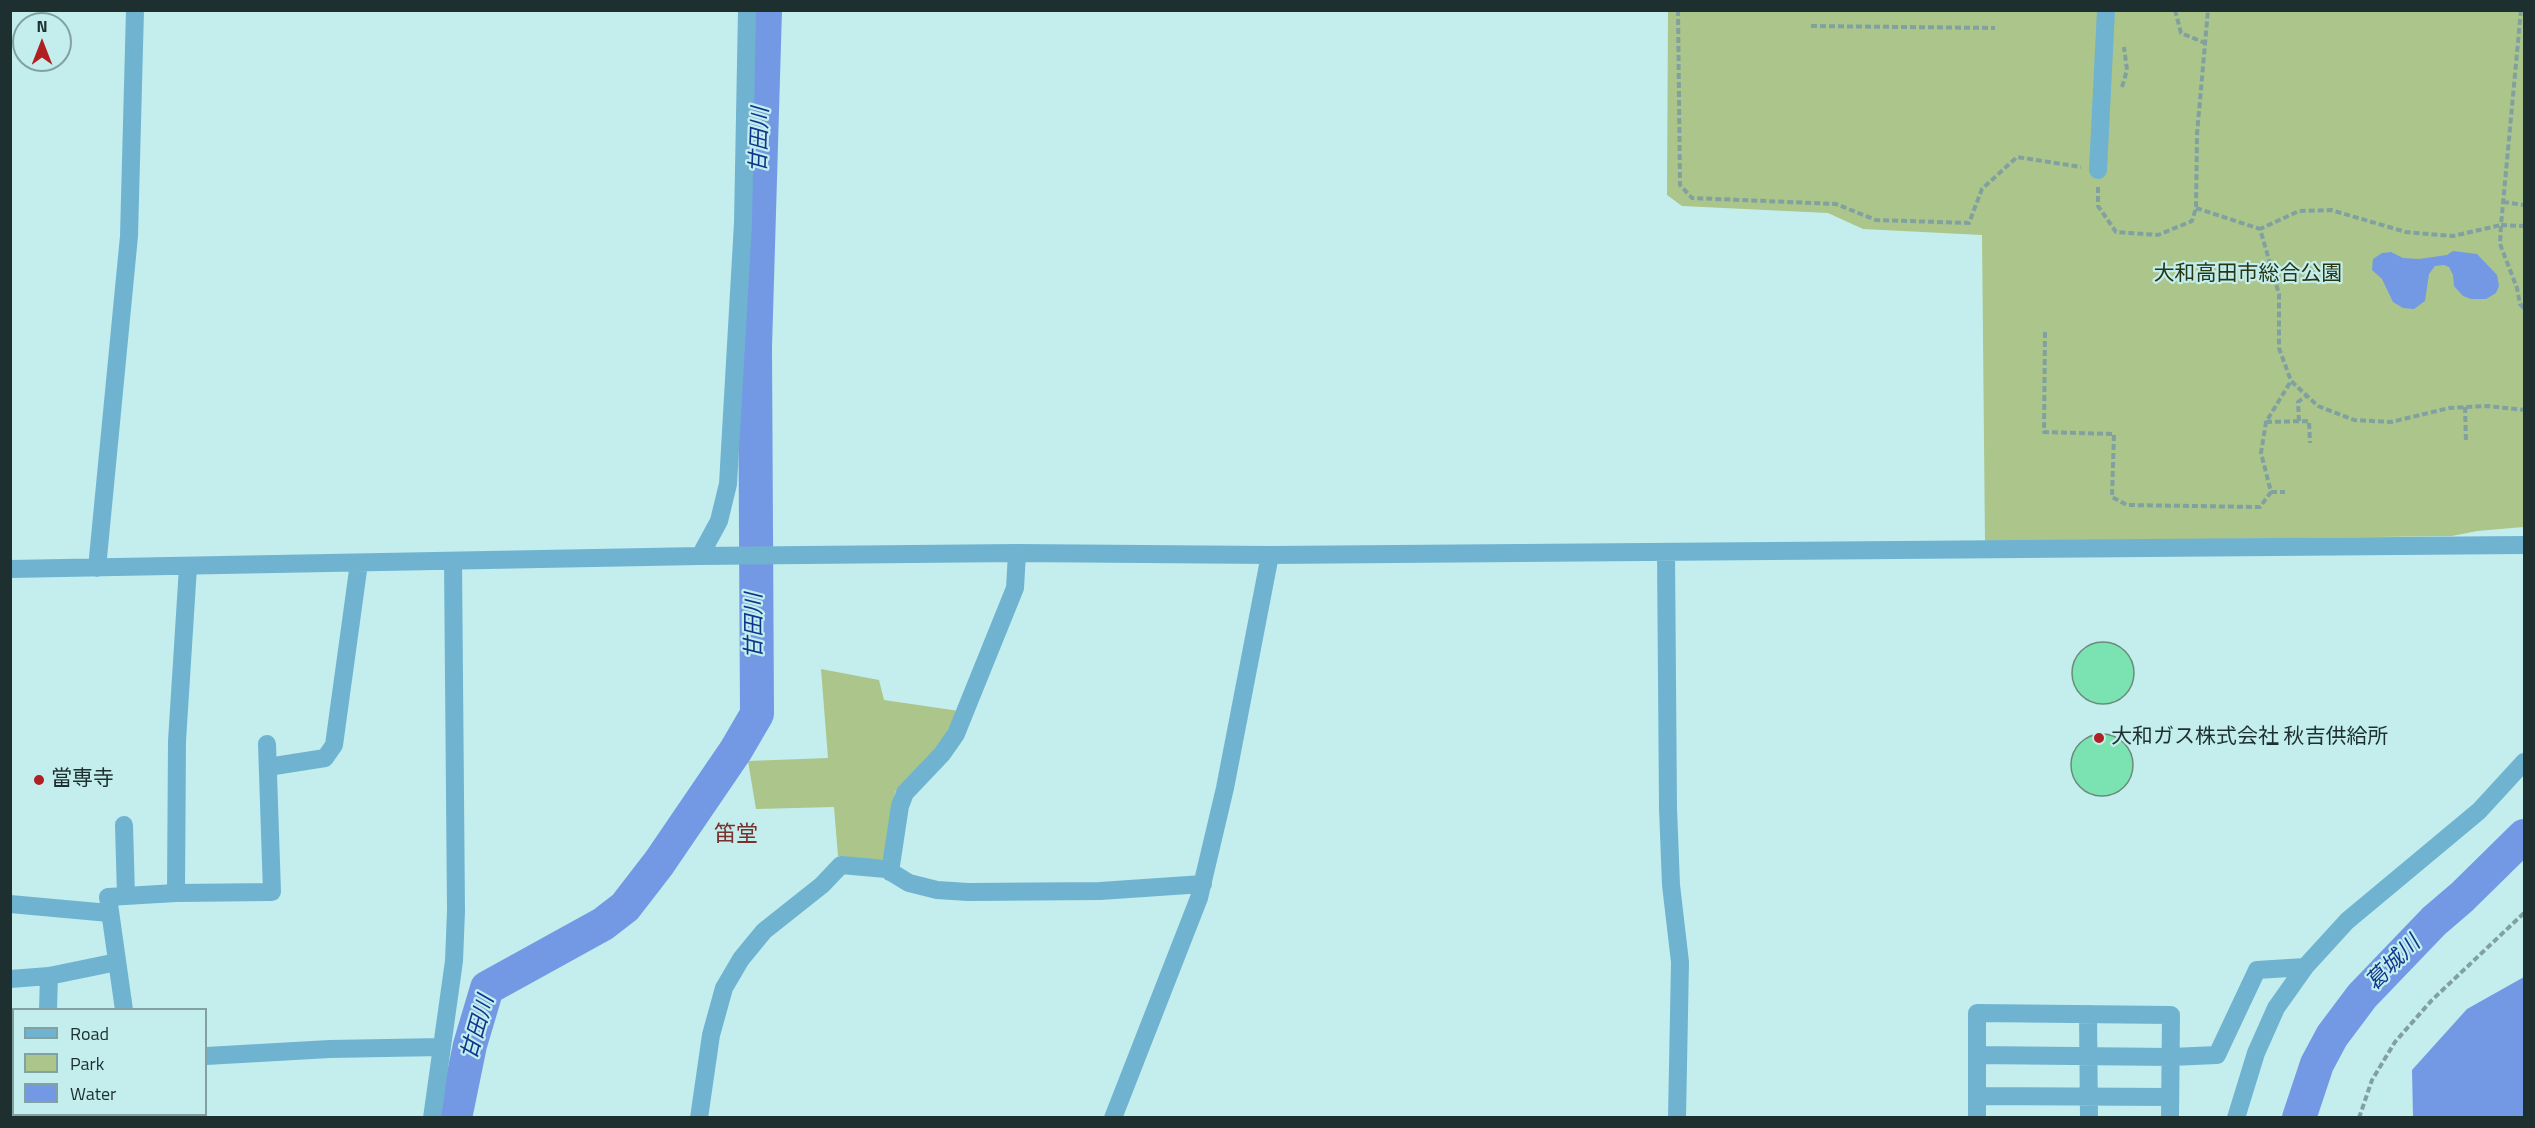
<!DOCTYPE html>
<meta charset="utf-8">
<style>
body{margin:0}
#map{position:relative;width:2535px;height:1128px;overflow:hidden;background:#c3eeed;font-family:"Titillium Web",sans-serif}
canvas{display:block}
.frame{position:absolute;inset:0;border:12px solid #1e2f2f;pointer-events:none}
.legend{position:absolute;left:12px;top:1008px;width:195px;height:108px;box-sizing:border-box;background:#c3eeed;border:2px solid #81a2a1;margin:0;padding:8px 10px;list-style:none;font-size:18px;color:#1e2f2f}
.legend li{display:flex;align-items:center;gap:12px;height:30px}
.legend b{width:30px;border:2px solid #81a2a1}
.north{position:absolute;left:12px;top:12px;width:60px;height:60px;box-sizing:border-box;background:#c3eeed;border:2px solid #81a2a1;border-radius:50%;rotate:0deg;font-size:16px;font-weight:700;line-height:24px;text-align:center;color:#1e2f2f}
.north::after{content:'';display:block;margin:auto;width:21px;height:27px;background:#b01f22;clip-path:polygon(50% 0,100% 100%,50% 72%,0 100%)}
</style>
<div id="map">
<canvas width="2535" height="1128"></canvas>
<div class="frame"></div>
<ul class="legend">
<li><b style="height:8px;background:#70b3d1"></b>Road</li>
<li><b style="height:16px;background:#abc58a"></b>Park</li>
<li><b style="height:16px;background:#7399e5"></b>Water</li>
</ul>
<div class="north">N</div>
</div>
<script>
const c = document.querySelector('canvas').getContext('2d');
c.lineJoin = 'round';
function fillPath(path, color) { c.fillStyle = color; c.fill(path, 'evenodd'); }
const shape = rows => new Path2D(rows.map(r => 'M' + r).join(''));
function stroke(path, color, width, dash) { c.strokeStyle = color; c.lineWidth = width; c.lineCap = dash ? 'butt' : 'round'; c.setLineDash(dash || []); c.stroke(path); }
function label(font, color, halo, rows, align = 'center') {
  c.font = font + ' "Titillium Web","Noto Sans JP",sans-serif'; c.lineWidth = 4.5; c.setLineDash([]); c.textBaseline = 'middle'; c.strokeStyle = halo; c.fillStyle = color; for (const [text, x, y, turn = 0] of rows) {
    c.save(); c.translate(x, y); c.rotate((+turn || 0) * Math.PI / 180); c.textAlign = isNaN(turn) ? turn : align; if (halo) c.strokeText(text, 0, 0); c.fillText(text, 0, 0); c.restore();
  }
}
fillPath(shape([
 [1668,11,2524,11,2524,527,2477,531,2452,536,1985,542,1982,235,1863,229,1828,213,1682,206,1667,195],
 [821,669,879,680,884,700,959,711,941,742,895,792,884,859,876,861,838,856,834,807,756,809,748,761,828,758]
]), '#abc58a');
fillPath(shape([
 [2453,251,2477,254,2497,275,2499,286,2496,293,2486,299,2471,299,2463,296,2454,286,2453,275,2449,267,2444,265,2435,266,2429,274,2425,301,2414,309,2403,308,2393,302,2382,279,2372,270,2373,259,2382,253,2391,252,2403,258,2419,259,2447,255],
 [2524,977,2524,1117,2413,1117,2412,1070,2467,1009]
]), '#7399e5');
stroke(shape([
 [455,1118,470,1045,487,988,603,924,625,907,659,863,736,750,757,714,755,347,765,10],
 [2299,1118,2317,1064,2332,1036,2362,996,2434,921,2462,897,2524,836]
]), '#7399e5', 34);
const building = shape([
 '2072 673a31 31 0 1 1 62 0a31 31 0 1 1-62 0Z',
 '2071 765a31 31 0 1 1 62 0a31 31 0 1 1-62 0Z'
]);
fillPath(building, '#7be2b1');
stroke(building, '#6b8b7a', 1.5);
stroke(shape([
 [1678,10,1680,185,1692,198,1836,204,1876,220,1969,223,1982,189,2017,157,2081,167],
 [2175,10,2181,33,2205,43],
 [2521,10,2501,225,2524,226],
 [1811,26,1995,28],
 [2122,87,2127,70,2124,47],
 [2098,187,2098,206,2116,232,2158,235,2192,221,2196,208,2197,134,2208,10],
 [2503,202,2524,205],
 [2196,208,2260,229],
 [2524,308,2520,304,2517,288,2500,244,2501,225,2453,236,2406,232,2331,210,2299,211,2260,229,2279,294,2279,348,2291,381,2318,406,2354,420,2391,422,2449,408,2487,406,2524,410],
 [2045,332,2044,432,2114,434,2112,497,2127,505,2260,507,2271,492,2261,453,2266,422,2291,381],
 [2465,407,2466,443],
 [2299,421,2298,402,2306,396],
 [2266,422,2309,421,2310,443],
 [2271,492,2285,492],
 [2359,1118,2372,1080,2395,1042,2432,1000,2524,913]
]), '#81a1a1', 4, [6, 3]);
stroke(shape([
 [2098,170,2106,10],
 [1666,552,1668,808,1671,885,1680,962,1677,1118],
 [700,556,719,521,728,484,743,223,747,10],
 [97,568,129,236,135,10],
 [10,569,700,556,1017,553,1270,555,2524,545],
 [268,767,325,758,334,745,359,563],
 [124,825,126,896],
 [890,872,900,806,905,793,942,754,956,734,1015,588,1017,553],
 [176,893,177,741,188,567],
 [10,904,109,913],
 [10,979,49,976,117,962],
 [48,1010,49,976],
 [124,1010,108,897,176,893,272,892,267,744],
 [2088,1014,2089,1118],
 [1977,1055,2171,1057,2217,1055,2257,970,2305,967],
 [206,1056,330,1049,442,1047],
 [1977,1096,2170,1097],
 [127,1118,127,1114],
 [432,1118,454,961,456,911,453,561],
 [699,1118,711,1035,724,988,741,959,764,931,822,885,841,865,886,869,909,883,937,890,968,892,1100,891,1203,884],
 [1113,1118,1199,898,1225,788,1270,555],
 [1977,1118,1977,1013,2171,1015,2170,1118],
 [2236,1118,2256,1053,2276,1008,2305,967,2347,921,2479,811,2524,762]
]), '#70b3d1', 18);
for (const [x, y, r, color] of [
 [2099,738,6,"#b01f22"],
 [39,780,6,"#b01f22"]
]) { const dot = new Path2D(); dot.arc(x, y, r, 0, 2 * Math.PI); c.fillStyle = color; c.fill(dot); stroke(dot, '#c3eeed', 2); }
label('21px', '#283613', '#c3eeed', [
 ["大和高田市総合公園",2248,275]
]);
label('21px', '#1e2f2f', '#c3eeed', [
 ["大和ガス株式会社 秋吉供給所",2111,738],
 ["當専寺",51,780]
], 'left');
label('italic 22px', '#10368c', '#c3eeed', [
 ["甘田川",761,140,-88],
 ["甘田川",756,626,-90],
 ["葛城川",2394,964,-45],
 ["甘田川",479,1028,-74]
]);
label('22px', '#78312c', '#c3eeed', [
 ["笛堂",736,836]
]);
</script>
